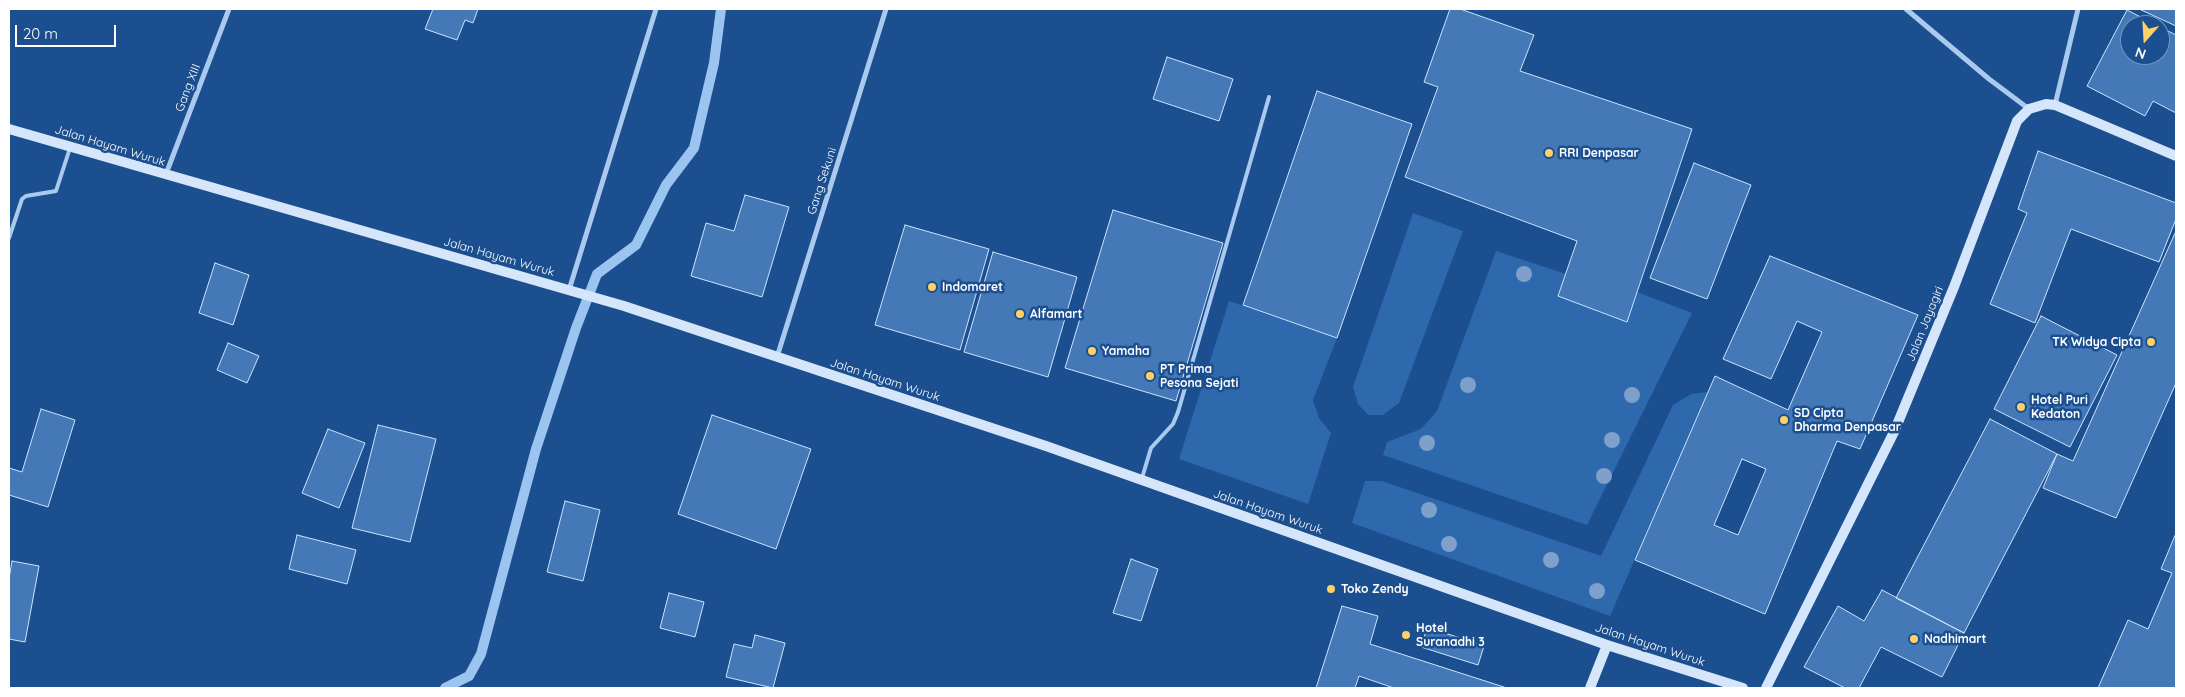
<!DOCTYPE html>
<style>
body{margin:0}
#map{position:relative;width:2185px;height:697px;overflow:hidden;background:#1b4f8f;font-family:Quicksand,sans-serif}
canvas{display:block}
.frame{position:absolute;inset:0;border:10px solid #fff;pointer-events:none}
.north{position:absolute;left:2120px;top:15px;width:50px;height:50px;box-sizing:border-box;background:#1b4f8f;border:1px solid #7695bc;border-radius:50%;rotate:199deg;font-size:14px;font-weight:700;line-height:20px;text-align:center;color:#fff}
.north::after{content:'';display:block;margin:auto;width:18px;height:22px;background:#ffd166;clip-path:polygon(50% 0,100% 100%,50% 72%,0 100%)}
.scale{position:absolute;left:15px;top:25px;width:101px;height:22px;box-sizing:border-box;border:2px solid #fff;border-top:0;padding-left:6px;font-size:15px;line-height:18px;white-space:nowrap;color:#fff;-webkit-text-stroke:4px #1b4f8f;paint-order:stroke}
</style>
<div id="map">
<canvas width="2185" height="697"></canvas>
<div class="frame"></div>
<div class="north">N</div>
<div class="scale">20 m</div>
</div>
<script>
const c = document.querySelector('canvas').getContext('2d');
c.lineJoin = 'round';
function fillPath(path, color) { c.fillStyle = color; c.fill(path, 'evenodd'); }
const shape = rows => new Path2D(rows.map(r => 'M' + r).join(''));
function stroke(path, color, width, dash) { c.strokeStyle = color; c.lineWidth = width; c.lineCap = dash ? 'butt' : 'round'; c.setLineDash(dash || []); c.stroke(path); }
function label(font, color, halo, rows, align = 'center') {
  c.font = font + ' Quicksand,sans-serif'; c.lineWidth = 5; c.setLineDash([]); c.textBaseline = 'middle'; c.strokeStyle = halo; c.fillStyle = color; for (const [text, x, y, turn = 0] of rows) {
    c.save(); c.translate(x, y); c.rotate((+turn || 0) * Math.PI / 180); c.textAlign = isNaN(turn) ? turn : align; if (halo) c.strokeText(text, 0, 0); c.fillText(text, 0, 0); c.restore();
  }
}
fillPath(shape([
 [1413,213,1463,231,1399,403,1383,415,1368,415,1358,404,1353,387],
 [1496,251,1566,274,1558,296,1626,322,1637,292,1692,313,1587,525,1383,455,1387,442,1421,429,1437,411],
 [1229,301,1337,338,1313,400,1319,418,1331,433,1308,504,1179,459],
 [1708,392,1610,616,1352,523,1365,481,1382,481,1601,556,1673,405,1691,394]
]), '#2e69ad');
stroke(shape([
 [445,688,469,676,481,654,536,449,576,328,597,274,636,245,666,185,694,148,714,63,721,9]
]), '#9cc4f0', 10);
const building = shape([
 [433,9,478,9,473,23,465,20,457,40,425,29,433,9],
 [1450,9,1460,9,1534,35,1520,71,1692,129,1627,322,1558,296,1577,241,1405,177,1438,87,1424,82,1450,9],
 [2139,9,2176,9,2176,26,2139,9],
 [2127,10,2156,25,2130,25,2130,55,2160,55,2160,27,2176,35,2176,113,2153,101,2145,116,2087,86,2127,10],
 [1167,57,1233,79,1219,121,1153,99,1167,57],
 [1317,91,1412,124,1337,338,1243,305,1317,91],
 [2038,151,2176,203,2176,219,2159,262,2071,229,2035,323,1990,304,2027,213,2018,209,2038,151],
 [1694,163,1751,185,1707,299,1650,278,1694,163],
 [745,195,789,207,762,297,691,276,706,223,734,231,745,195],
 [1113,210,1223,243,1176,401,1065,368,1113,210],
 [905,225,989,249,960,350,875,325,905,225],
 [2176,231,2176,383,2116,518,2043,488,2057,454,2073,461,2176,231],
 [993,252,1077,277,1048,377,964,352,993,252],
 [1770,256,1918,315,1860,449,1837,441,1765,614,1635,560,1715,376,1788,410,1822,332,1797,321,1771,379,1723,359,1770,256],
 [1742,459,1766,469,1738,535,1714,525,1742,459],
 [215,263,249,275,233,325,199,313,215,263],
 [2041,316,2117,355,2070,447,1994,409,2041,316],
 [228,343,259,356,247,383,217,370,228,343],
 [41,409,75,420,48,507,9,495,9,468,22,472,41,409],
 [712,415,811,449,776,549,678,514,712,415],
 [1990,419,2057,454,1964,633,1896,598,1990,419],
 [378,425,436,439,410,542,352,528,378,425],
 [328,429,365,443,339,508,302,493,328,429],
 [565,501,600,510,583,581,547,572,565,501],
 [2176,533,2176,688,2098,688,2128,620,2148,629,2172,573,2161,569,2176,533],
 [297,535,356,550,347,584,289,569,297,535],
 [1131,559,1158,569,1141,621,1113,613,1131,559],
 [12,561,39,566,25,642,9,639,9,579,12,561],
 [1882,590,1964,633,1942,677,1881,647,1859,688,1845,688,1804,667,1838,606,1864,621,1882,590],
 [669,593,704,602,695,637,660,628,669,593],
 [1342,606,1378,616,1370,644,1507,688,1394,688,1359,676,1355,688,1316,688,1342,606],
 [1427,627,1484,646,1478,665,1421,647,1427,627],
 [755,635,785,643,773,688,726,677,734,644,752,648,755,635]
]);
fillPath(building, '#4478b7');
stroke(building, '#cfe3fa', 1);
stroke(shape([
 [9,238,22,199,26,196,56,191,70,148],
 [1142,478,1151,448,1173,424,1178,412,1269,97]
]), '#a9c9ee', 4);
stroke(shape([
 [1906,9,1989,79,2029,109],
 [2055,105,2078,9],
 [166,174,229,9],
 [569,290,656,9],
 [777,357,886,9]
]), '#a9c9ee', 5);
stroke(shape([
 [9,129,624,306,1046,446,1607,645,1743,688],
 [1590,688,1607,645],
 [1766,688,1894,432,1954,287,2017,121,2029,109,2046,104,2055,105,2176,156]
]), '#d6e6fa', 10);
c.fillStyle = '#7ea0ca';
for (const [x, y] of [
 [1524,274],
 [1468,385],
 [1632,395],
 [1612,440],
 [1427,443],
 [1604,476],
 [1429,510],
 [1449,544],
 [1551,560],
 [1597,591]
]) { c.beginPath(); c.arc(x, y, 8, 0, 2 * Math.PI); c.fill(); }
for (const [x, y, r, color] of [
 [1549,153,5,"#ffd166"],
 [932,287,5,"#ffd166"],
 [1020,314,5,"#ffd166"],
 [2151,342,5,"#ffd166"],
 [1092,351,5,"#ffd166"],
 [1150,376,5,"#ffd166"],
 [2021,407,5,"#ffd166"],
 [1784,420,5,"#ffd166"],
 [1331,589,5,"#ffd166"],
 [1406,635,5,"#ffd166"],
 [1914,639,5,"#ffd166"]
]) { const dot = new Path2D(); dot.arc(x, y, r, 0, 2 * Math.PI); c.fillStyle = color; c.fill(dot); stroke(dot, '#1b4f8f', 2); }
label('12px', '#fff', '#1b4f8f', [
 ["Gang XIII",188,88,-69],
 ["Jalan Hayam Wuruk",110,146,17],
 ["Gang Sekuni",822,181,-72],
 ["Jalan Hayam Wuruk",499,257,16],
 ["Jalan Jayagiri",1925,324,-68],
 ["Jalan Hayam Wuruk",885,380,18],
 ["Jalan Hayam Wuruk",1268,512,19],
 ["Jalan Hayam Wuruk",1650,645,18]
]);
label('bold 12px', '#fff', '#1b4f8f', [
 ["RRI Denpasar",1559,153],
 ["Indomaret",942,287],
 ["Alfamart",1030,314],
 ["TK Widya Cipta",2141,342,"right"],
 ["Yamaha",1102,351],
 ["PT Prima",1160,369],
 ["Pesona Sejati",1160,383],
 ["Hotel Puri",2031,400],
 ["Kedaton",2031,414],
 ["SD Cipta",1794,413],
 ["Dharma Denpasar",1794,427],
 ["Toko Zendy",1341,589],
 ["Hotel",1416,628],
 ["Suranadhi 3",1416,642],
 ["Nadhimart",1924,639]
], 'left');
</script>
